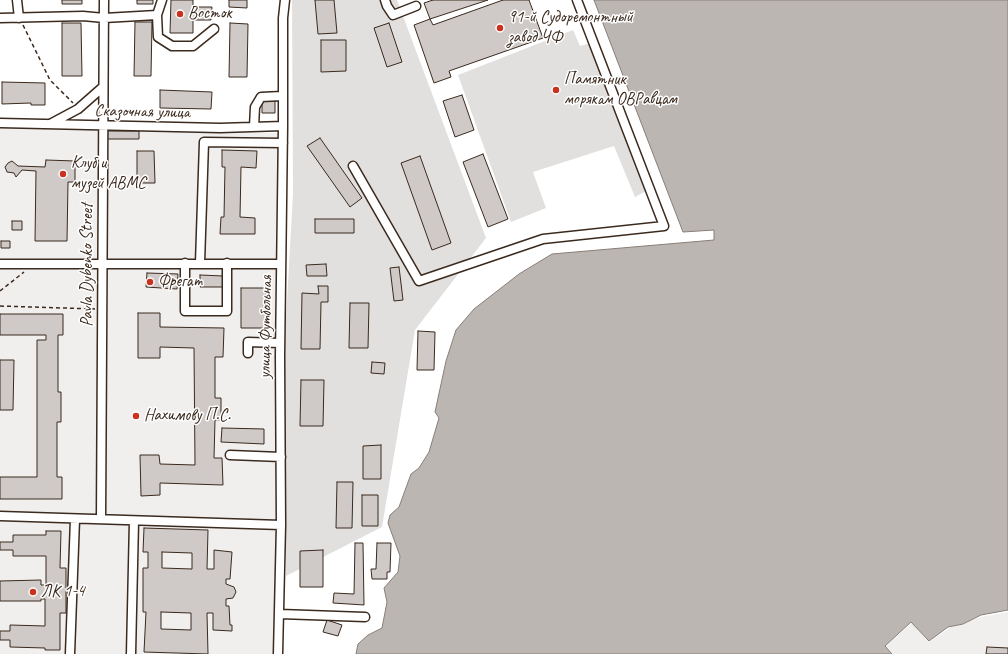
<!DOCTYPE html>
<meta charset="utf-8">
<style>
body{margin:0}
canvas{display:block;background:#fff}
</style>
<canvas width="1008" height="654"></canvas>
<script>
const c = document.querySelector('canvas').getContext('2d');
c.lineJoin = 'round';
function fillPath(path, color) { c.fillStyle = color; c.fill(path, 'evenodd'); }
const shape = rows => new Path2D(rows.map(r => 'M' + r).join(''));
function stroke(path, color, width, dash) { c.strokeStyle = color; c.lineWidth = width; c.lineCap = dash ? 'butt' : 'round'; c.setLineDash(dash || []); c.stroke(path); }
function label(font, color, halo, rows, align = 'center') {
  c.font = font + ' Caveat,sans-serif'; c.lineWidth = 3; c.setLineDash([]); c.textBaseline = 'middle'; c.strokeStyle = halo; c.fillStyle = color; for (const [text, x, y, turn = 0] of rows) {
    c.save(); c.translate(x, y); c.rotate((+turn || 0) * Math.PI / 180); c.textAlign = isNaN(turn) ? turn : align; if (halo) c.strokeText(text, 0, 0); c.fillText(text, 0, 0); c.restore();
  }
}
fillPath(shape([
 [0,128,283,133,276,654,0,654],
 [1008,612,1008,654,893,654,886,646,912,623,929,642,951,627,981,617]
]), '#f1efee');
fillPath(shape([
 [292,0,397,0,486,238,415,330,382,527,286,576,284,355,293,194],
 [573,30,580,46,591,43,646,191,635,197,614,146,533,172,546,208,511,222,458,75]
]), '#e2e0de');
const water = shape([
 [594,0,1008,0,1008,610,981,615,963,624,948,627,929,641,911,622,885,646,892,654,356,654,358,644,368,635,382,628,387,602,384,588,398,572,400,556,388,523,390,515,399,507,411,474,419,468,429,452,439,418,435,412,446,361,456,330,474,309,519,274,552,254,714,240,714,230,683,232,594,0]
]);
fillPath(water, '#bcb6b3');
stroke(water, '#887e77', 1);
const building = shape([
 [62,0,82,0,82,4,62,4,62,0],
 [137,0,153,0,153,4,137,4,137,0],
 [171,0,193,0,193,7,212,7,211,20,193,20,193,33,170,33,171,0],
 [229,0,247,0,247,8,229,7,229,0],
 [315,0,334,0,337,33,318,34,315,0],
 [433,0,488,0,430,19,424,3,433,0],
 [503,0,529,0,543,38,449,71,451,77,434,83,414,25,430,19,433,25,503,0],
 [135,22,152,22,151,76,134,76,135,22],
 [62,23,81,23,82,76,62,76,62,23],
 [230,23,248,24,247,77,229,77,230,23],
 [389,23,402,62,387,67,374,28,389,23],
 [321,40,346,40,346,71,321,72,321,40],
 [2,82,45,83,45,105,31,105,31,103,2,104,2,82],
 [160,90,212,92,211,109,160,108,160,90],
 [462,95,474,130,455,137,443,101,462,95],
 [262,100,275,100,275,113,262,113,262,100],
 [106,131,139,131,139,139,106,139,106,131],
 [320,138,362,198,350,207,307,146,320,138],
 [222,150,257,151,256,168,241,167,240,217,255,218,255,234,220,234,221,217,224,217,225,167,222,167,222,150],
 [137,151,154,151,155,183,137,183,137,151],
 [483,154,508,219,488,227,463,162,483,154],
 [420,156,451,243,432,250,401,163,420,156],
 [46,160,75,161,75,182,68,182,67,241,35,241,36,171,22,170,16,177,14,173,7,172,5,167,8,163,12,161,18,166,45,167,46,160],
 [315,219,354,219,354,233,315,233,315,219],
 [12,221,22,221,22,230,12,230,12,221],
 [1,241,10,241,10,248,1,248,1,241],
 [326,264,327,276,307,276,306,265,326,264],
 [399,267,403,300,394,301,390,268,399,267],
 [147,273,178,274,177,289,146,287,147,273],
 [200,275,223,276,223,287,200,287,200,275],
 [318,286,328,286,328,302,321,302,320,349,301,349,302,293,319,294,318,286],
 [241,288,266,288,266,328,241,328,241,288],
 [350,303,369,303,368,348,349,348,350,303],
 [138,313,160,313,160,327,224,328,223,357,215,357,215,398,221,398,221,420,215,420,214,458,222,458,223,485,160,483,160,495,141,496,140,455,159,455,160,464,195,465,194,348,160,347,160,358,138,358,138,313],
 [0,314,63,314,63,335,58,335,58,392,61,392,61,422,57,422,57,477,62,477,62,499,0,499,0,477,37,477,37,340,46,340,46,335,0,335,0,314],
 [418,331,435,332,434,370,417,370,418,331],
 [0,360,14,360,13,410,0,410,0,360],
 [372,362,385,363,384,374,371,373,372,362],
 [301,380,324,380,323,426,300,426,301,380],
 [222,428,264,429,264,444,221,442,222,428],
 [381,445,381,479,363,479,363,446,381,445],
 [337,482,353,482,352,528,336,528,337,482],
 [362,495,378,495,378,526,362,526,362,495],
 [144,528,208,530,207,569,214,569,214,550,232,552,230,579,226,579,226,584,234,587,236,592,233,598,226,599,226,606,229,606,230,625,232,625,232,631,213,630,213,613,207,613,208,654,144,652,146,612,143,612,143,568,148,568,148,552,143,552,144,528],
 [162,552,192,553,192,569,162,568,162,552],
 [161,612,191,613,191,630,161,629,161,612],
 [46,531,61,531,60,568,66,568,66,613,60,613,60,650,45,650,45,648,10,647,10,640,0,640,0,631,10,631,10,625,45,626,45,599,41,599,41,601,0,601,0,581,41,580,41,585,46,585,46,556,13,556,13,550,0,550,0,542,13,542,13,535,46,535,46,531],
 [355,543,363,543,364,605,333,603,334,593,354,594,355,543],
 [377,543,391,543,390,572,387,572,387,579,372,579,371,569,376,569,377,543],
 [323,550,323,587,300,587,300,551,323,550],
 [327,620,342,625,338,636,323,632,327,620],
 [987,647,1008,648,1008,654,986,654,987,647]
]);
fillPath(building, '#cfcac7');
stroke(building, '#3b2a1e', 1);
const minor = shape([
 [17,0,19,18],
 [385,0,387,6,393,15,416,6],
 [157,15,158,37,172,46,193,46,214,29],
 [0,18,83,16,104,18,157,15,162,0],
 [0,123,220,128,283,126],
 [50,124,78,109,103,87],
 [254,127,255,107,261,97,282,96],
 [353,166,419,281,543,239,664,226,577,0],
 [185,263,185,311,227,311,227,263],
 [200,263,204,142,283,143],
 [0,264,281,264],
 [248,353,248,342,280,343],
 [230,455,281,457],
 [0,516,281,525],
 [101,519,104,0],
 [280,614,365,617],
 [70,654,75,519],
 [131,654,134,521],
 [278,654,281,525,280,356,283,126,283,18,285,0]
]);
stroke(minor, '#3b2a1e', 11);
stroke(shape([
 [23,25,50,80,73,103],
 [0,291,24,272],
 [0,306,95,309]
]), '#3b2a1e', 1.5, [4, 3]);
stroke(minor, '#fff', 8);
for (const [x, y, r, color] of [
 [180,14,4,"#c8321e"],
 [500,28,4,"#c8321e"],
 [556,90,4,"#c8321e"],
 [63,174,4,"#c8321e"],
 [150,282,4,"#c8321e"],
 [136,416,4,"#c8321e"],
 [33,592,4,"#c8321e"]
]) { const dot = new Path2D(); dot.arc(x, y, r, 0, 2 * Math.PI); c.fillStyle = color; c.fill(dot); stroke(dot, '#fff', 1.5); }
label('17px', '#3b2a1e', '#fff', [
 ["Восток",188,14],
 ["91-й Судоремонтный",508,18],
 ["завод ЧФ",508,38],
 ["Памятник",564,80],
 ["морякам ОВРавцам",564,100],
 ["Клуб и",71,164],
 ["музей АВМС",71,184],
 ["Фрегат",158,282],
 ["Нахимову П.С.",144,416],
 ["ЛК 1-4",41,592]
], 'left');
label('17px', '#3b2a1e', '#fff', [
 ["Сказочная улица",142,112,1],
 ["Pavla Dybenko Street",88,265,-90],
 ["улица Футбольная",266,327,-89]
]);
</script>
